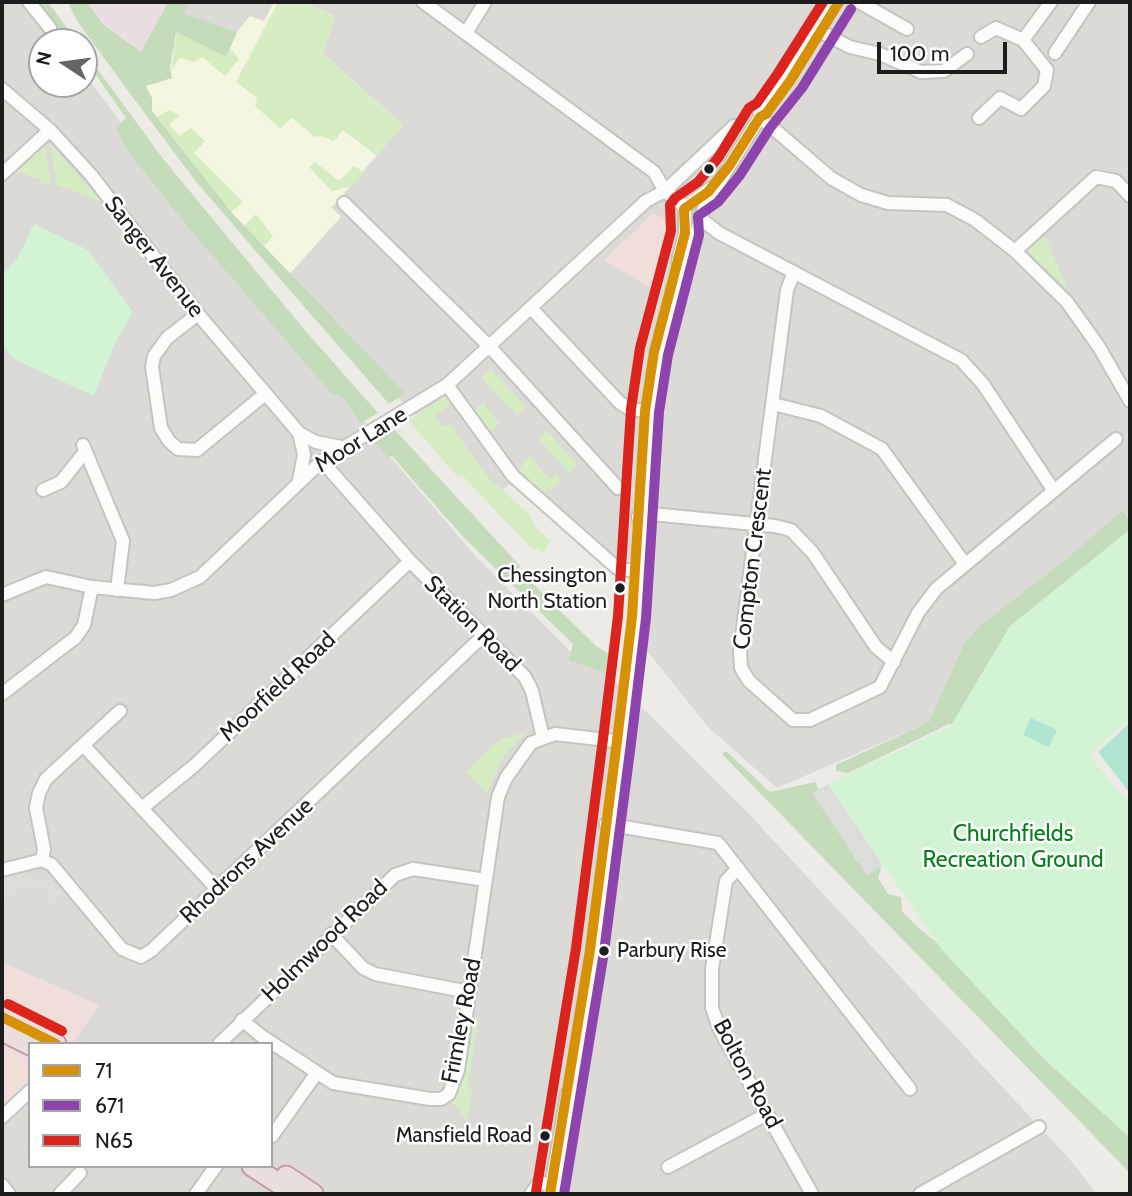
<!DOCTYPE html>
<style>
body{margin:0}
#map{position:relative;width:1132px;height:1196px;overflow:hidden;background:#ecebe6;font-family:Cabin,sans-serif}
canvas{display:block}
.frame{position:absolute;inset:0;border:4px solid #1d1d1d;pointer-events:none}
.legend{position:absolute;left:28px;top:1042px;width:245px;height:126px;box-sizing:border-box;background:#fff;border:2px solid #a5a5a5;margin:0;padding:9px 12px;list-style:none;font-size:21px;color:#1d1d1d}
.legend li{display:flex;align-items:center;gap:14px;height:35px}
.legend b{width:35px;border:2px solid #a5a5a5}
.north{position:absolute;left:28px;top:28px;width:70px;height:70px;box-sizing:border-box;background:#fff;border:2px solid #a5a5a5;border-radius:50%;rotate:283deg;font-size:19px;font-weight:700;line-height:28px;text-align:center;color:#1d1d1d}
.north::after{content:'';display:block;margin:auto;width:24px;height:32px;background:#656563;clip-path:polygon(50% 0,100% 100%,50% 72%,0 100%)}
.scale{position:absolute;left:877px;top:42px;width:130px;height:32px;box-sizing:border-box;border:4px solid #1d1d1d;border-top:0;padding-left:9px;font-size:21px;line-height:24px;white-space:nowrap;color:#1d1d1d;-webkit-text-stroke:5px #fff;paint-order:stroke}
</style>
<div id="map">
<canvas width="1132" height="1196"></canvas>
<div class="frame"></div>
<ul class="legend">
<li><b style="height:9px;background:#d69104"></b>71</li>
<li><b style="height:9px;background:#8e44ad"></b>671</li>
<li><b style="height:9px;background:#dc241f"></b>N65</li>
</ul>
<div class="north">N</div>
<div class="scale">100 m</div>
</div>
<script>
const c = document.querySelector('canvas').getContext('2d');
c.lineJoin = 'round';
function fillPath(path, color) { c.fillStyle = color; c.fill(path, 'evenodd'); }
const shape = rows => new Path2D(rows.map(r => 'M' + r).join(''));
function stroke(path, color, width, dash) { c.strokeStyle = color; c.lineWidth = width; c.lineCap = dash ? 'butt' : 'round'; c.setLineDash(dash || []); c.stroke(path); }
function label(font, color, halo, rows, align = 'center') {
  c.font = font + ' Cabin,sans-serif'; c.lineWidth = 5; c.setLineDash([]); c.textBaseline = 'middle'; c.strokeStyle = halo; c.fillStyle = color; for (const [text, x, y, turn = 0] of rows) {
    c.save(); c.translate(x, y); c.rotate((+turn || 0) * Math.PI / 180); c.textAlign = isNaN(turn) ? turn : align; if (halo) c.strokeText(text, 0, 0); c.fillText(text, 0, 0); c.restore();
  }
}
fillPath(shape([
 [2,2,25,2,58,42,42,42,42,84,84,84,84,73,220,255,366,423,374,438,478,559,578,659,599,665,748,813,1072,1162,1097,1194,2,1194],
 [30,1044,271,1044,271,1166,30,1166],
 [168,2,274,2,264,21,226,57],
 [303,2,1130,2,1130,518,1123,511,1060,564,984,622,964,643,929,722,777,788,708,727,644,647,651,563,620,560,515,481,492,496,285,279,341,217,331,208,403,125,322,53,335,17]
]), '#dbdad7');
fillPath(shape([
 [653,213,677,224,653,290,604,260],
 [2,962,99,1005,72,1044,30,1044,30,1091,13,1106,2,1103]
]), '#efdeda');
fillPath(shape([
 [87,2,168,2,141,52,104,25]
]), '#eadee4');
fillPath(shape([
 [274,2,303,2,335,16,322,53,403,125,331,208,341,216,285,279,134,99,141,52,226,57,237,32,250,16,264,21]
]), '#f5f6e0');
fillPath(shape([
 [278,2,303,2,335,16,322,53,403,125,377,156,343,130,334,141,321,136,315,137,292,118,280,128,255,106,257,98,236,82],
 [177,32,226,57,230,48,239,59,225,76,202,57,194,62,180,58,171,71],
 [170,110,180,116,169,124,179,136,191,128,205,141,194,153,243,202,231,212,157,117],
 [44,144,51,184,17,171],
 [50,144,102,202,57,185],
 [315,162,339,181,354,166,364,172,352,186,332,191,309,167],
 [256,214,273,236,264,246,244,226],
 [1043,237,1046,238,1069,292,1029,252,1031,245],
 [491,369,526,407,517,415,481,378],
 [446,396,452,403,435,416,443,427,450,424,489,478,530,515,534,526,550,540,544,554,538,547,534,551,461,474,457,476,408,420],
 [483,403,499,423,488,434,473,412],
 [547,430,577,465,569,473,538,439],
 [529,455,550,479,555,474,561,480,552,489,549,487,541,496,517,473],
 [527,732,504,756,486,794,466,772,499,740],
 [471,1017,478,1018,468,1088,472,1090,467,1121,451,1101,459,1091]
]), '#d6ecc3');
fillPath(shape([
 [34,2,48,2,77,42,68,42],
 [68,2,87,2,104,25,141,52,168,2,189,2,184,14,237,32,226,57,176,32,170,68,172,78,146,86,152,98,152,111,232,213,405,393,389,404,247,241,194,179,134,99,77,21],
 [84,51,164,160,303,328,378,413,360,423,343,397,331,393,183,221,128,151,116,128,126,118,84,58],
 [395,430,520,566,518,569,596,646,617,659,615,676,569,660,573,644,465,539,392,456,388,457,374,441],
 [1123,510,1130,521,1130,557,984,723,949,724,848,773,836,771,836,765,929,722,964,643,984,622,1060,564],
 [726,751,770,792,815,782,857,862,869,854,881,868,878,878,888,894,901,897,902,911,922,931,986,981,1130,1117,1130,1173,722,754]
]), '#c4dcb9');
fillPath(shape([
 [34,224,88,250,133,312,115,343,94,396,16,360,2,346,2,275,17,259],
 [1128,531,1130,718,1089,755,1125,799,1130,796,1130,1138,1044,1059,942,950,828,784,950,727,1010,626]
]), '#d2f4d4');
fillPath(shape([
 [1031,718,1057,730,1049,747,1023,735],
 [1130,723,1130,791,1129,792,1098,752]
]), '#aee6d2');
fillPath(shape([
 [828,784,883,865,867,876,812,793],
 [13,874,15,878,36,875,46,884,55,886,63,895,48,911,47,889,15,887,14,899,2,899,2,877]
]), '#dcdcd9');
const minor = shape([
 [29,2,50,28],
 [423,2,654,172,665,191,734,126],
 [859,2,907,29],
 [821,32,850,47,880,54,921,72,944,71,967,54],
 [466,33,485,2],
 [981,37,996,28,1023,40],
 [1055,53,1089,2],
 [2,89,50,130,91,175,198,314,299,433,316,442,341,447],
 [760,117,831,178,861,195,888,203,947,205,975,220,1015,251,1067,302,1099,347,1130,401],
 [979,118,1000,98,1021,109,1044,86,1047,70,1023,40,1051,2],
 [2,174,50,130],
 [344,203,490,347,618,488],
 [700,218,719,233,961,360,983,384,1054,491],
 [1015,251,1096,177,1116,181,1130,196],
 [678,262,685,233,685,207,711,188],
 [794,272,787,290,740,651,741,668,749,681,793,720,810,720,880,687,918,613,936,589,1116,439],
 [531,308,620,403,630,409,645,411],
 [198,314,167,338,154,356,152,367,161,428,169,441,178,449,197,450,265,394],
 [447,385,513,476,617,568,635,571],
 [773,404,821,416,882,449,965,564],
 [299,433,304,455,299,480],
 [83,445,123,541,117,590],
 [322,461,410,561,525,677,532,691,543,738],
 [43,490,61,482,84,453],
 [638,517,651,514,775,526,791,530,813,553,876,647,894,662],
 [2,595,46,577,92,587,154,593,171,590,200,577,322,461,447,385,646,201,665,191,685,207],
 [2,694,76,637,84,625,92,587],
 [83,745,217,889],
 [142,808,195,765,410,561],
 [606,824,718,843,910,1089],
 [42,860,44,849,36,808,39,793,46,779,120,711],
 [738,868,726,881,712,969,712,1008,720,1030,812,1194],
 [2,870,42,860,52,865,122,949,141,957,152,950,483,636],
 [331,934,363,968,375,974,469,992],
 [242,1020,260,1035,333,1083,430,1099,441,1099,449,1094,458,1070,498,797,506,778,531,743,555,734,624,742],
 [219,1044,395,875,413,869,486,880],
 [2,1117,30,1091],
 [272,1136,316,1074],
 [668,1167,767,1114],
 [2,1185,9,1194],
 [60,1194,80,1173],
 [196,1194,216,1166],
 [531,1194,539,1183,552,1184],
 [550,1194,567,1094],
 [559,1194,624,742,644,557,651,427,669,319,705,205,760,117,760,109,830,2],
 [920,1194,1039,1127]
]);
const highway = shape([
 [2,1017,56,1044],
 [2,1031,30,1045],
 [252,1166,295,1194],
 [286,1176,313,1194]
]);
stroke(minor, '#c4c4c2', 16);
stroke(highway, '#c39ca5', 23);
stroke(minor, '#fcfcfb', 12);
stroke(highway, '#eadede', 19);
stroke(shape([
 [2,1017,56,1044],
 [550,1194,590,950,617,741,632,617,645,411,654,352,685,233,684,209,708,192,729,166,760,117,766,114,790,81,839,2]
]), '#d69104', 10);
stroke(shape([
 [564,1194,604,952,631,743,646,618,659,412,668,355,699,235,698,216,718,202,740,175,770,128,802,88,851,9]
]), '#8e44ad', 10);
stroke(shape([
 [8,1004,62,1031],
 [536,1192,576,948,603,739,618,616,631,409,640,348,671,231,670,205,675,198,698,182,718,158,749,108,757,103,778,73,823,2]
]), '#dc241f', 10);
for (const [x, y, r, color] of [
 [709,169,6,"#1d1d1d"],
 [620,588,6,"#1d1d1d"],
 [604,951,6,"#1d1d1d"],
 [545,1136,6,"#1d1d1d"]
]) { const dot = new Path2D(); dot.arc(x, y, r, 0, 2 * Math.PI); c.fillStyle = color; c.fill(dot); stroke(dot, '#fff', 2.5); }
label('21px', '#1d1d1d', '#fff', [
 ["Chessington",607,576],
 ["North Station",607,602],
 ["Parbury Rise",617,951,"left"],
 ["Mansfield Road",532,1136]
], 'right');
label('23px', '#1d1d1d', '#fff', [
 ["Sanger Avenue",154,257,52],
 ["Moor Lane",361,440,-32],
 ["Compton Crescent",753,559,-83],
 ["Station Road",472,624,45],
 ["Moorfield Road",278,687,-43],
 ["Rhodrons Avenue",247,861,-43],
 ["Holmwood Road",325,941,-44],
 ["Frimley Road",462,1021,-79],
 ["Bolton Road",747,1074,62]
]);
label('23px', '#068018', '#fff', [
 ["Churchfields",1013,834],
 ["Recreation Ground",1013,860]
]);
</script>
